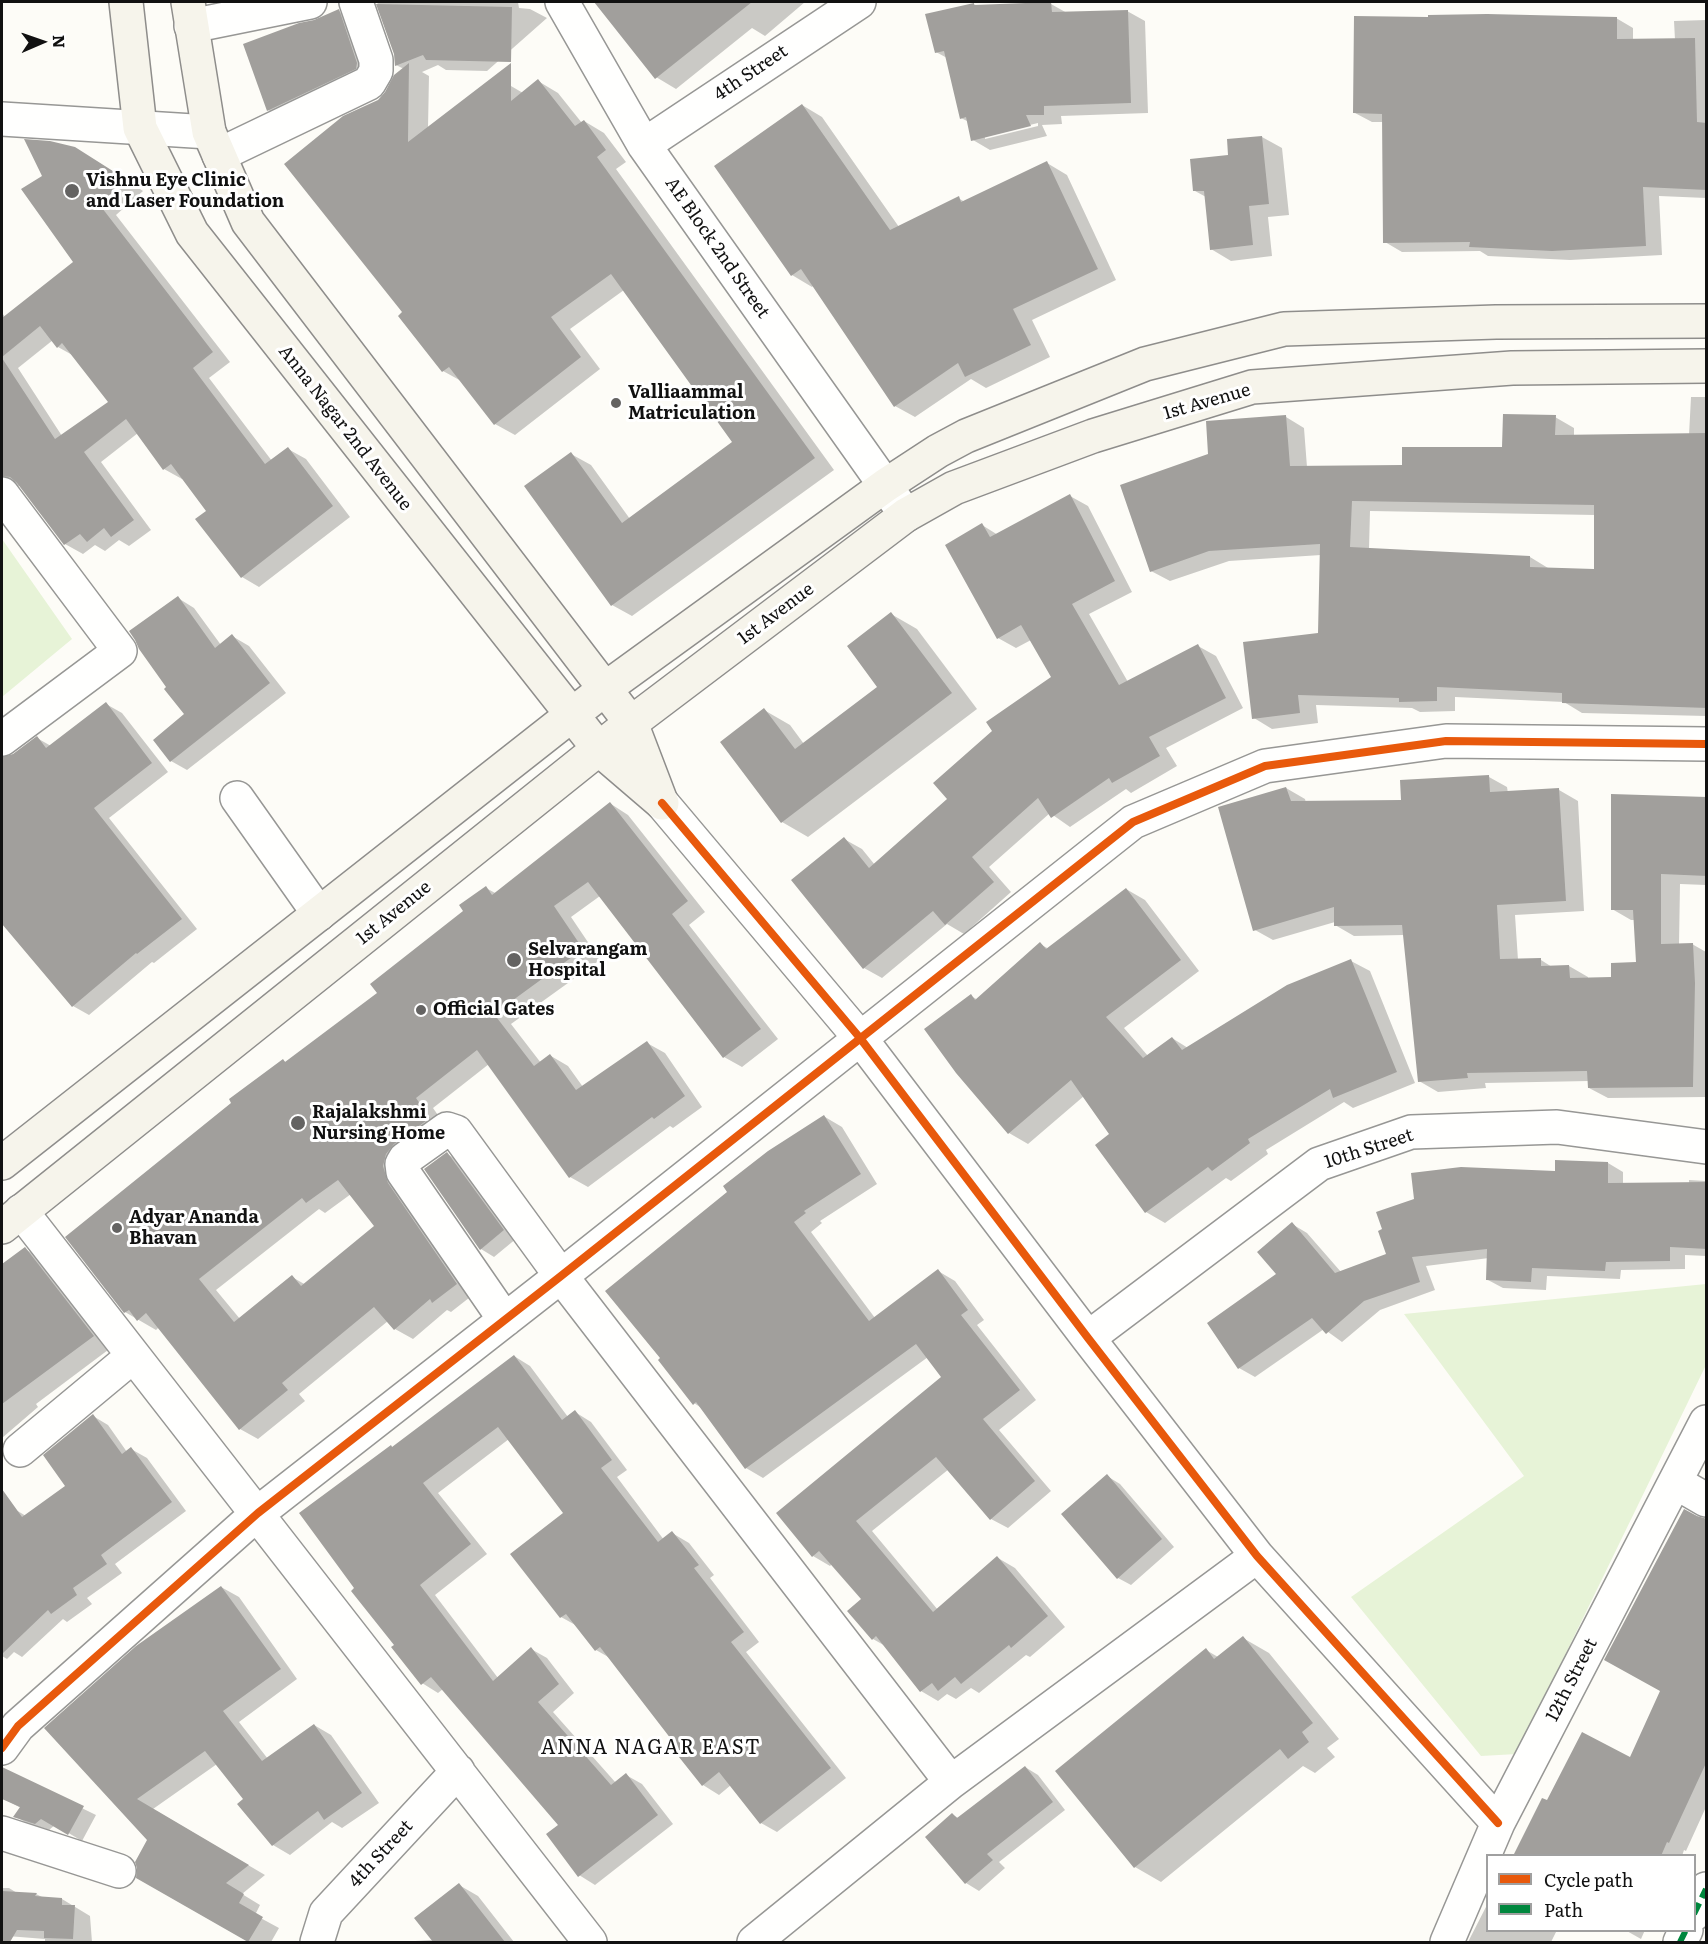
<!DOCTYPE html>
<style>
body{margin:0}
#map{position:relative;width:1708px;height:1944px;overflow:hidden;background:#fdfcf7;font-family:Literata,serif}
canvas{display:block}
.frame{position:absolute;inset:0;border:3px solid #111;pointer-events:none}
.legend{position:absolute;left:1486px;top:1854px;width:210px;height:78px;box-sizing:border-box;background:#fff;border:2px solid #a0a0a0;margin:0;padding:8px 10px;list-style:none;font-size:18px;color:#111}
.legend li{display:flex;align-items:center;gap:12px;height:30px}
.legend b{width:30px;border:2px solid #a0a0a0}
.north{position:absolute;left:12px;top:12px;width:60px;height:60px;-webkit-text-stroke:4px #fff;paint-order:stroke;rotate:88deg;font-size:16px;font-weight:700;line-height:24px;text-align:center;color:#111}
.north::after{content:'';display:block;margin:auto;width:21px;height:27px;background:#111;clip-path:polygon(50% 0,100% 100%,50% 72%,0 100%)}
</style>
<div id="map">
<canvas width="1708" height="1944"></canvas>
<div class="frame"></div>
<ul class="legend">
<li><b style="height:8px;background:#e8590c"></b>Cycle path</li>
<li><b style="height:8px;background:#00873e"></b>Path</li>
</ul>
<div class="north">N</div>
</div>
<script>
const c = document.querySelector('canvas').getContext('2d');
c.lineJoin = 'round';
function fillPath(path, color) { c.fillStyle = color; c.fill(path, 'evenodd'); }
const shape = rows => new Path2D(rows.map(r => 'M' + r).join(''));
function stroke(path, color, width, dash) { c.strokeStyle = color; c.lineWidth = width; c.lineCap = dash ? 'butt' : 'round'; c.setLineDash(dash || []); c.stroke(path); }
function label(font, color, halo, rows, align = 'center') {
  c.font = font + ' Literata,serif'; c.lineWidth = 6; c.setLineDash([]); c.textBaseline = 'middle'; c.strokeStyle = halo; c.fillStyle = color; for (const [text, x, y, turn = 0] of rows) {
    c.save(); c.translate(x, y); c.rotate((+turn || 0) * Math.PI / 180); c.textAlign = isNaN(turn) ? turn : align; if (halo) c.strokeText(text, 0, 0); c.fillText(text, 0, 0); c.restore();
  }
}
fillPath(shape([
 [2,539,72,639,2,697],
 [1706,1284,1706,1365,1517,1754,1481,1756,1351,1597,1524,1476,1404,1314]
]), '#e7f3d7');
fillPath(shape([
 [377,2,518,2,519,8,530,9,547,18,487,71,446,70,438,65,422,72,429,76,428,128,500,95,511,86,523,93,538,81,558,93,582,123,584,121,604,133,626,162,616,169,834,470,632,616,612,605,571,454,591,465,630,519,734,443,624,290,570,329,600,369,515,435,495,424,463,382,443,371,400,316,404,312,379,101,404,69,396,65,395,54],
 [617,2,805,2,765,36,752,28,676,89,656,77,604,12],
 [974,4,977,6,1051,4,1067,13,1127,11,1145,21,1148,113,1061,116,1062,124,1042,125,1047,136,990,150,973,140,969,122,961,118,947,58,936,52],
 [1038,123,1038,126,985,139,985,136],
 [338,11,358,22,376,79,288,121,268,110,315,22],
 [1616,18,1633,28,1633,40,1675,40,1674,21,1706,20,1706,198,1659,196,1662,255,1570,260,1488,256,1480,251,1402,252,1385,242,1384,122,1372,122,1355,113],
 [802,105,822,117,899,227,958,198,965,202,1047,163,1067,175,1116,280,1032,320,1050,357,986,388,971,379,915,417,895,406,814,285,812,287,792,275,716,166],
 [1262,137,1282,148,1289,215,1268,217,1272,256,1231,261,1211,249,1206,197,1195,191,1230,156,1228,140],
 [93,159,143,191,116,215,230,362,209,378,272,461,288,449,306,459,350,517,259,587,242,577,208,511,183,478,182,479,164,469,138,433,101,462,151,530,129,546,119,540,105,551,95,545,83,554,65,544,21,486,15,486,2,479,2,313,5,317,75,262],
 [53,340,58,347,74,356,110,403,62,436,18,368],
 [1691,397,1706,397,1706,716,1582,713,1564,702,1455,697,1455,711,1420,712,1412,708,1316,705,1318,723,1272,729,1254,718,1320,635,1321,555,1229,561,1170,581,1151,571,1210,455,1286,417,1304,428,1307,467,1403,466,1503,448,1555,417,1574,428,1574,436,1689,435],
 [1370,511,1595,515,1596,570,1548,568,1530,557,1369,549],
 [1070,496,1088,506,1132,592,1089,614,1128,682,1198,646,1216,656,1243,708,1166,748,1177,766,1131,793,1126,789,1070,827,1050,813,989,867,1011,892,964,934,947,924,882,978,864,968,844,839,862,849,875,865,949,799,1053,678,1031,640,1016,648,998,638,982,525,998,535],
 [178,598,194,608,221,645,232,636,249,646,286,693,187,770,171,761,186,715,168,687],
 [891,614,917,629,977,709,808,837,782,822,764,710,790,725,804,744,879,687],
 [106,704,122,713,168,772,109,818,197,929,154,963,152,962,89,1015,73,1006,2,894,2,800,17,791,2,771,2,759,14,755,37,738,51,746],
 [1489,777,1507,787,1508,793,1559,790,1578,801,1584,911,1515,915,1518,960,1541,960,1552,967,1569,966,1588,977,1588,979,1612,979,1637,964,1635,920,1631,920,1612,909,1706,799,1706,885,1680,884,1679,945,1692,944,1706,952,1706,1097,1608,1098,1589,1088,1589,1081,1485,1083,1486,1088,1438,1092,1419,1081,1404,935,1354,936,1335,925,1335,922,1273,940,1255,930,1286,788,1305,799,1306,803,1403,801],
 [611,804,628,815,705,912,689,925,778,1039,742,1067,724,1057,600,896,571,917,600,960,511,1024,541,1063,551,1056,568,1066,583,1087,647,1043,665,1053,702,1107,673,1128,670,1126,588,1187,570,1177,489,1064,433,1108,447,1128,412,1154,474,1294,451,1312,447,1310,413,1339,395,1329,388,1321,299,1394,305,1401,258,1439,240,1429,159,1327,156,1330,125,1312,67,1237,234,1103,283,1060,287,1063,379,993,465,911,486,888,497,894],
 [351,1194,376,1227,306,1285,292,1277,240,1319,216,1290,319,1209,325,1213],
 [1126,889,1145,900,1199,971,1124,1028,1148,1056,1172,1038,1188,1048,1351,961,1370,971,1415,1083,1353,1108,1344,1102,1266,1150,1268,1154,1231,1181,1226,1178,1165,1223,1146,1212,1111,1134,1084,1096,1028,1144,1009,1133,957,1072,971,996,978,1000,1040,944,1049,949],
 [825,1117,842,1127,877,1184,820,1221,822,1223,811,1232,875,1318,938,1271,955,1281,984,1320,977,1325,1036,1400,999,1430,1051,1491,1008,1528,991,1519,949,1469,872,1531,938,1610,998,1558,1015,1568,1065,1627,1030,1657,1026,1655,979,1693,971,1688,956,1699,947,1694,938,1701,921,1691,887,1647,873,1639,863,1599,832,1564,830,1566,813,1556,944,1377,928,1357,763,1478,746,1468,703,1409,694,1403],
 [447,1154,460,1161,517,1238,494,1257,481,1249,426,1169],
 [1608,1163,1623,1172,1623,1184,1689,1183,1689,1180,1706,1181,1706,1256,1685,1255,1685,1269,1621,1270,1620,1279,1547,1276,1546,1290,1503,1288,1488,1280,1489,1258,1426,1266,1435,1290,1380,1310,1342,1342,1324,1329,1255,1377,1239,1368,1209,1323,1278,1275,1292,1224,1307,1233,1341,1272,1388,1255,1556,1172],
 [25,1249,44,1260,112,1347,36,1404,38,1407,2,1438,2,1266],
 [514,1356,530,1366,568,1417,575,1412,591,1422,627,1470,617,1477,664,1540,672,1533,689,1543,714,1575,710,1578,759,1642,746,1652,846,1778,777,1832,761,1823,731,1785,719,1795,703,1785,673,1739,610,1658,596,1650,579,1627,561,1617,565,1514,509,1439,438,1493,487,1554,435,1595,498,1678,531,1649,547,1658,574,1693,553,1712,616,1783,626,1775,642,1784,673,1824,595,1885,579,1875,560,1825,443,1689,438,1693,422,1683,356,1589,391,1446,393,1448],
 [93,1416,108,1425,127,1452,131,1449,147,1458,186,1511,115,1564,122,1573,87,1598,92,1604,67,1622,63,1619,22,1657,14,1652,7,1659,2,1656,2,1521,16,1510,26,1516,67,1486],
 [1107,1476,1120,1484,1174,1547,1131,1585,1118,1578],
 [1705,1520,1706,1807,1686,1851,1684,1850,1682,1856,1515,1856,1548,1802,1631,1759,1662,1691],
 [221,1587,239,1597,297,1679,239,1722,268,1759,314,1725,331,1735,379,1803,342,1828,332,1822,290,1855,273,1845,239,1804,245,1799,217,1764,153,1809,265,1875,242,1894,260,1905,255,1915,279,1928,271,1942,249,1942,137,1878,149,1840,46,1728],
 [1243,1638,1269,1653,1339,1739,1327,1748,1335,1757,1315,1773,1303,1766,1161,1882,1135,1867,1206,1650,1218,1657],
 [1025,1767,1038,1775,1065,1810,999,1862,1005,1868,979,1891,966,1883,953,1815,960,1819],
 [6,1771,96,1815,82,1841,55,1825,49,1830,28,1824,15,1816,21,1808,2,1798,2,1780],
 [459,1885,478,1896,514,1942,397,1942,433,1940],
 [2,1888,9,1888,17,1893,36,1894,44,1898,62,1899,90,1916,92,1942,45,1942,45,1939,7,1936,7,1942,2,1942],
 [1488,1903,1488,1930,1557,1930,1551,1942,1468,1942],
 [1625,1930,1645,1930,1641,1939]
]), '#0003');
fillPath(shape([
 [594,2,752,2,655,79],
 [1051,2,1052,12,1128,10,1131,103,1044,106,1044,115,1026,115,1031,126,971,141,966,117,960,119,944,51,935,53,925,14,974,3,974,5],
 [376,4,512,7,511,62,426,60,423,55,395,66,394,54],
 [339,9,357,63,356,69,267,111,243,44,299,23,314,20],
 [1487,14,1617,17,1617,39,1695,38,1697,122,1707,123,1707,190,1643,187,1646,246,1552,251,1469,247,1470,242,1383,243,1382,114,1353,113,1354,16,1428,17,1428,15],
 [409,63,408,142,511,63,511,101,538,79,575,126,584,120,606,150,597,157,815,458,611,606,524,486,571,452,622,523,732,442,611,274,551,317,581,357,494,425,449,367,442,372,398,316,402,312,284,164,343,116,378,100,385,92,394,75],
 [802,104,890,230,959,196,961,202,1047,161,1098,269,1013,309,1031,345,965,377,958,363,894,407,801,269,791,276,714,166],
 [1262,136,1269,204,1249,206,1253,245,1210,250,1204,191,1193,191,1190,159,1228,155,1227,139],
 [24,139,50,141,75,147,127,180,99,204,213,352,193,368,265,464,288,447,333,506,241,578,195,519,206,511,171,464,163,470,126,419,84,452,134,520,111,537,104,528,87,542,80,534,64,545,17,483,10,477,2,476,2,358,55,439,108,402,62,343,57,348,40,326,2,357,2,318,73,262,21,189,42,176],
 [1503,414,1556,415,1555,435,1707,433,1707,708,1562,703,1562,693,1437,687,1437,701,1399,702,1399,698,1298,695,1300,713,1252,719,1243,642,1318,633,1320,544,1209,551,1150,572,1120,485,1208,454,1206,421,1286,415,1290,466,1402,465,1402,447,1502,447],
 [1352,501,1594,505,1594,569,1530,567,1530,556,1350,547],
 [1070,494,1115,581,1072,604,1119,685,1198,644,1226,698,1149,737,1160,756,1112,783,1109,778,1051,818,1038,798,972,857,994,882,945,925,933,911,863,969,791,880,844,837,869,868,947,799,933,783,992,731,986,722,1051,677,1021,625,997,639,945,545,982,523,990,537],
 [178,596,215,648,232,634,270,683,170,762,153,740,184,714,164,689,166,687,139,649,135,640,129,631],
 [891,612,952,693,781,823,720,742,764,708,795,749,877,687,847,646],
 [106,702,152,763,94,808,182,919,137,954,136,953,72,1007,2,924,2,757,13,754,37,736,46,748],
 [1489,775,1490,792,1559,788,1566,901,1497,905,1500,959,1541,958,1541,966,1569,965,1570,978,1611,977,1611,963,1636,962,1633,910,1611,910,1611,794,1707,797,1707,876,1661,874,1661,944,1693,943,1695,983,1693,1087,1588,1088,1587,1071,1467,1073,1468,1078,1418,1082,1402,925,1334,926,1334,907,1253,931,1218,807,1286,787,1291,801,1401,800,1400,780],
 [610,802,688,901,672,914,761,1029,723,1058,588,882,554,906,583,949,494,1014,534,1066,550,1054,576,1090,647,1041,685,1096,654,1119,652,1117,569,1178,477,1050,416,1098,430,1118,394,1144,386,1154,383,1166,388,1183,457,1284,432,1303,430,1299,394,1330,374,1307,282,1383,288,1390,239,1430,146,1313,137,1321,129,1310,124,1313,65,1237,231,1103,229,1099,283,1059,285,1062,377,993,370,984,463,911,459,905,486,886,492,895],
 [338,1180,374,1226,301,1286,292,1275,234,1322,199,1279,302,1198,306,1203],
 [1126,888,1181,960,1106,1017,1143,1058,1172,1037,1182,1050,1287,985,1351,959,1397,1072,1333,1098,1330,1089,1248,1139,1250,1143,1212,1171,1208,1167,1145,1213,1095,1145,1109,1134,1071,1080,1008,1134,956,1073,924,1029,971,994,975,1000,1040,942,1046,949],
 [824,1115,861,1174,804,1211,806,1213,794,1222,869,1321,938,1269,968,1310,961,1315,1020,1390,983,1419,1035,1481,990,1520,936,1457,856,1521,933,1612,997,1556,1048,1616,1011,1648,1009,1645,961,1684,955,1677,938,1691,932,1683,920,1692,876,1636,872,1640,847,1611,861,1599,819,1551,812,1557,776,1513,941,1377,916,1344,745,1469,696,1402,693,1405,658,1360,660,1358,605,1291,727,1192,723,1186,768,1151],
 [447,1152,504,1230,480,1250,424,1169],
 [1555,1160,1608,1162,1608,1183,1707,1182,1707,1249,1670,1247,1670,1261,1606,1262,1605,1271,1532,1268,1531,1282,1486,1280,1487,1249,1412,1257,1420,1282,1364,1301,1326,1334,1312,1318,1238,1369,1207,1323,1276,1274,1257,1252,1292,1222,1335,1273,1386,1254,1378,1231,1382,1229,1376,1212,1414,1199,1411,1173,1461,1167,1555,1171],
 [25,1247,94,1336,2,1404,2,1264],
 [514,1355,562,1420,575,1410,612,1460,601,1468,658,1542,672,1531,699,1565,694,1568,744,1632,731,1642,831,1768,760,1824,719,1772,702,1786,667,1742,671,1739,600,1647,595,1651,566,1614,560,1618,510,1554,563,1513,498,1427,423,1483,471,1544,420,1585,493,1681,531,1647,559,1684,538,1702,611,1785,626,1773,658,1815,578,1877,546,1834,558,1825,431,1677,421,1685,391,1647,394,1645,351,1591,354,1588,299,1513,391,1445,392,1447],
 [93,1414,122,1454,131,1447,172,1502,101,1555,107,1564,73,1588,77,1595,51,1614,48,1610,2,1654,2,1489,22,1517,65,1486,43,1455],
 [1107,1474,1162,1539,1117,1579,1061,1514],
 [1684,1509,1697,1516,1707,1519,1707,1761,1669,1843,1667,1842,1661,1856,1513,1856,1542,1798,1547,1800,1582,1732,1630,1757,1660,1691,1604,1660],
 [221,1586,281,1669,223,1711,262,1761,314,1724,362,1793,324,1820,318,1811,272,1846,237,1804,243,1799,205,1751,137,1799,249,1865,226,1883,244,1894,239,1903,263,1917,248,1942,136,1878,137,1868,135,1862,147,1840,44,1728,136,1646],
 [1243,1636,1313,1723,1302,1732,1309,1742,1288,1759,1280,1749,1134,1868,1055,1771,1206,1648,1214,1659],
 [1025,1766,1053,1802,987,1854,993,1860,965,1884,925,1837,952,1813,957,1818],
 [2,1767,84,1806,68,1835,41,1819,35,1824,13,1817,20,1807,2,1799],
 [459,1883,505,1942,433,1942,414,1918],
 [2,1891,37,1893,35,1896,62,1898,62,1905,75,1905,73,1939,44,1938,44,1931,17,1930,10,1942,2,1942]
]), '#a19f9c');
const street = shape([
 [562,2,644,145,906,515],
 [191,26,310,2],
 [2,119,209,132],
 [644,145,859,2],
 [219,155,369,83,376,71,376,60,356,2],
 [2,494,120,651,2,739],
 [237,798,319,914],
 [662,803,860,1038,1088,1338,1257,1556,1498,1823],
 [21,1211,590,1942],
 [505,1320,403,1172,402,1164,405,1159,447,1129,456,1132,561,1276,951,1782],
 [1088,1338,1319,1164,1411,1132,1557,1127,1706,1147],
 [20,1450,133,1356],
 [1675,1482,1706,1500],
 [2,1748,18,1726,258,1513,561,1276,1133,822,1265,766,1446,741,1706,744],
 [2,1833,119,1871],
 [1694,1914,1706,1889],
 [317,1942,326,1913,458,1771],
 [754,1942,951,1782,1257,1556],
 [1447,1942,1498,1823,1706,1422],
 [1680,1942,1686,1930]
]);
const secondary = shape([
 [126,2,140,128,192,233,599,749,662,803],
 [188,2,209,132,248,222,631,723,660,799],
 [2,1163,606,688,886,485,938,451,966,436,1145,364,1284,329,1496,322,1706,321],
 [2,1227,631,723,906,515,954,488,1093,436,1252,387,1512,368,1706,366]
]);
stroke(street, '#979795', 36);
stroke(secondary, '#8e8d8b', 36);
stroke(street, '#fffffe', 33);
stroke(secondary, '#f6f4eb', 33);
stroke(shape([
 [1694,1914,1706,1889],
 [1680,1942,1686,1930]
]), '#00873e', 6, [12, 6]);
stroke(shape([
 [662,803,860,1038,1088,1338,1257,1556,1498,1823],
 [2,1748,18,1726,258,1513,561,1276,1133,822,1265,766,1446,741,1706,744]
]), '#e8590c', 8);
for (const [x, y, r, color] of [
 [72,191,8,"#646362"],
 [616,403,6,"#646362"],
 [514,960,8,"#646362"],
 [421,1010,6,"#646362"],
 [298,1123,8,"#646362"],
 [117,1228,6,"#646362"]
]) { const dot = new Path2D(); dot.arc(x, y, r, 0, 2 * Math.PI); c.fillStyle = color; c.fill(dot); stroke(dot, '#fff', 2); }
label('18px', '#111', '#fff', [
 ["4th Street",751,73,-34],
 ["AE Block 2nd Street",717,248,55],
 ["1st Avenue",1207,402,-16],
 ["Anna Nagar 2nd Avenue",345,428,52],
 ["1st Avenue",776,614,-37],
 ["1st Avenue",394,913,-39],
 ["10th Street",1369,1149,-18],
 ["12th Street",1572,1680,-63],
 ["4th Street",381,1854,-47]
]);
label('bold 18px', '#111', '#fff', [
 ["Vishnu Eye Clinic",86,181],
 ["and Laser Foundation",86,202],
 ["Valliaammal",628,393],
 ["Matriculation",628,414],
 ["Selvarangam",528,950],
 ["Hospital",528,971],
 ["Official Gates",433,1010],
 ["Rajalakshmi",312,1113],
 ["Nursing Home",312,1134],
 ["Adyar Ananda",129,1218],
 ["Bhavan",129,1239]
], 'left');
c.letterSpacing = '1.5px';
label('20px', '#111', '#fff', [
 ["ANNA NAGAR EAST",651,1748]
]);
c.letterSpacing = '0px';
</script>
